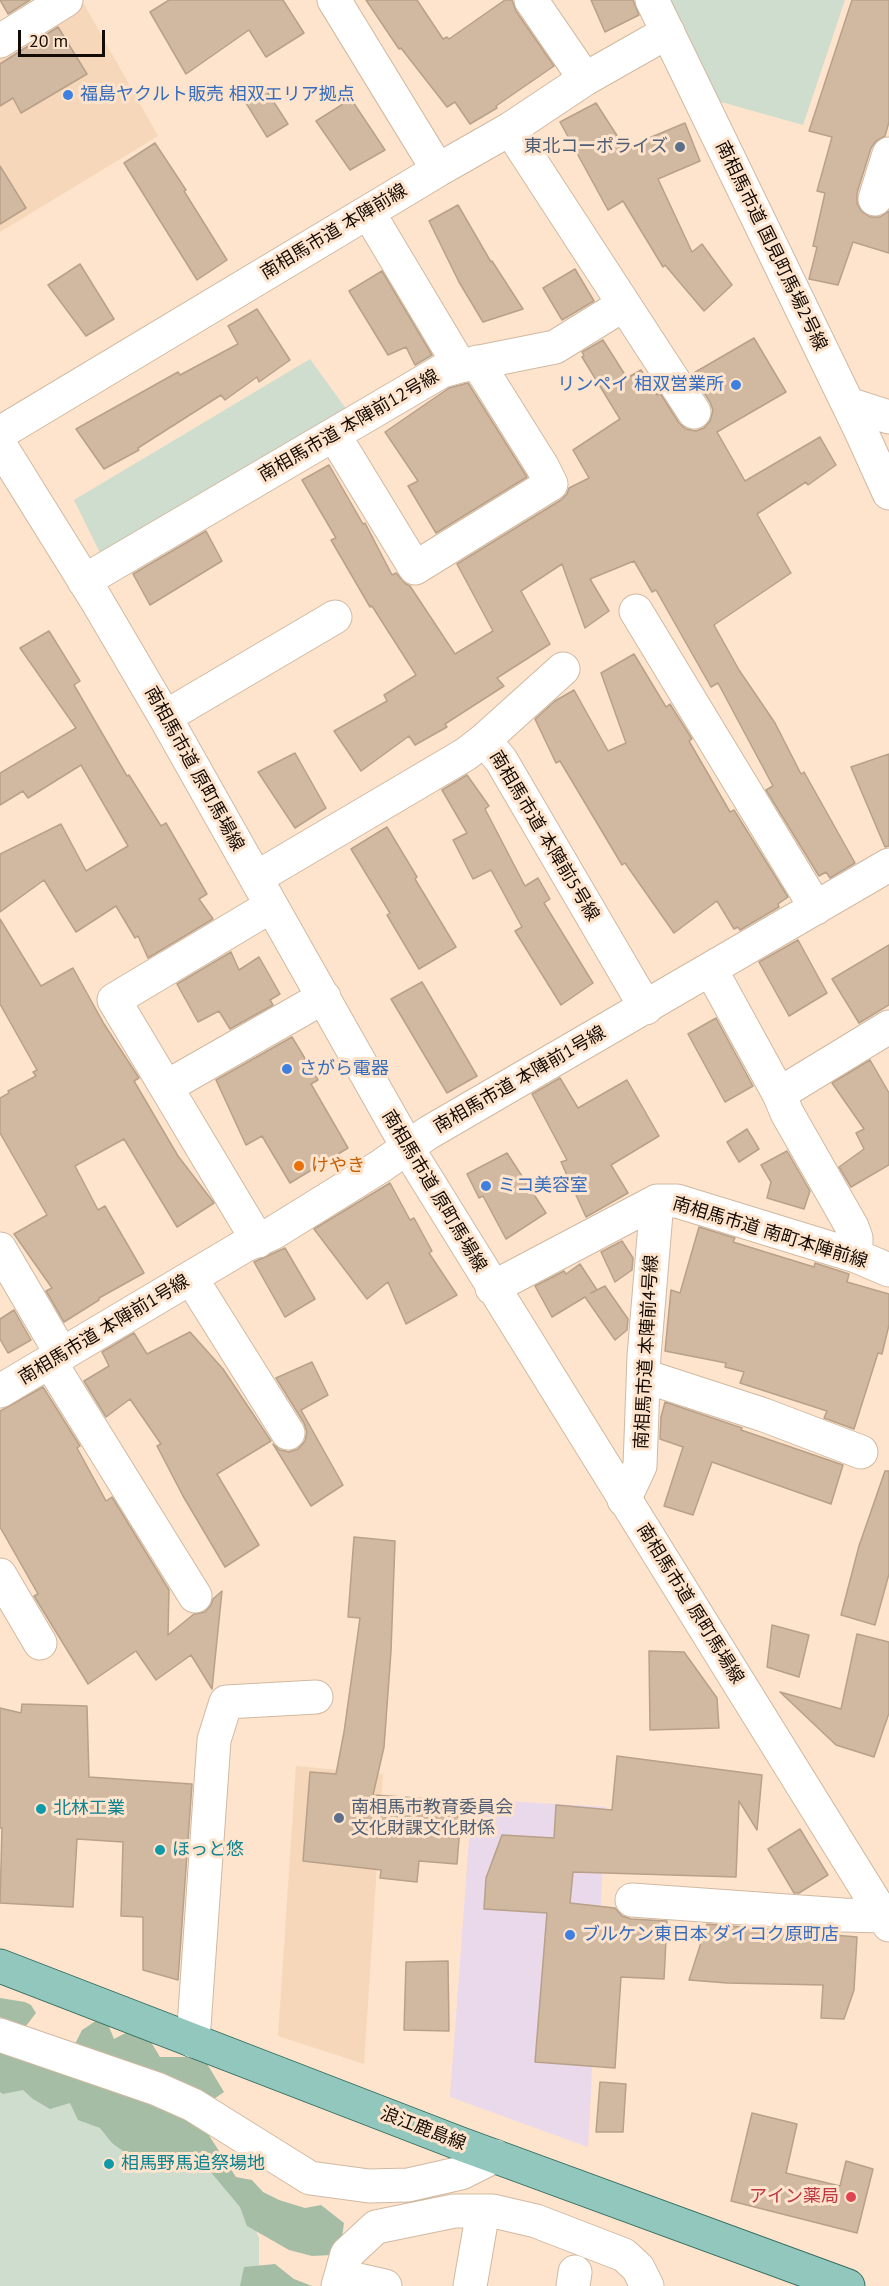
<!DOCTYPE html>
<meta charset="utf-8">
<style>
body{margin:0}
#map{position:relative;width:889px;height:2286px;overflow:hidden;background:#fee4cc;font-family:"PT Sans",sans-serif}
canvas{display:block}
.scale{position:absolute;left:18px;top:30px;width:87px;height:27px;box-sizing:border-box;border:3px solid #140b04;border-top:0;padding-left:8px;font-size:18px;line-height:21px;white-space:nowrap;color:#140b04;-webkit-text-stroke:4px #fee4cc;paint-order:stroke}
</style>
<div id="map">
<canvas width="889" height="2286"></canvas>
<div class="scale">20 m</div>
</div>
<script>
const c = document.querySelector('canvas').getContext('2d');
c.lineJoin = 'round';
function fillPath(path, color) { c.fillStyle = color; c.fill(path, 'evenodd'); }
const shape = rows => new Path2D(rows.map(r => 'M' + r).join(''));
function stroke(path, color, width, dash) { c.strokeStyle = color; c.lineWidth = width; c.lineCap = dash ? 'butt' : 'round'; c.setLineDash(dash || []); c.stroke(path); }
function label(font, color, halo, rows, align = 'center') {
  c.font = font + ' "PT Sans","Noto Sans JP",sans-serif'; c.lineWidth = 6; c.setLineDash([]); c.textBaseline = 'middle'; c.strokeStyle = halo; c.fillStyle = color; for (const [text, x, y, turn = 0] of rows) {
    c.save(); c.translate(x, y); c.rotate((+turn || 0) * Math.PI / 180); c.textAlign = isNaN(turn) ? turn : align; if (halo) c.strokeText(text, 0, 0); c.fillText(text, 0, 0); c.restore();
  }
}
fillPath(shape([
 [84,4,158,136,0,232,0,55],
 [296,1766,383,1774,364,2064,278,2036]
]), '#f6d7b9');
fillPath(shape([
 [472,1799,606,1807,588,2147,450,2097]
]), '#e9d9eb');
fillPath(shape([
 [667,0,845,0,803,125,714,100],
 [310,359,350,414,103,559,74,500],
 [0,2059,200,2141,237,2186,259,2238,259,2286,0,2286]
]), '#ceddcd');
fillPath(shape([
 [0,1998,25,2002,31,2005,36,2013,26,2026,0,2017],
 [97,2020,107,2022,114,2039,135,2028,148,2037,160,2057,203,2057,224,2092,214,2099,208,2134,236,2177,252,2180,263,2192,279,2200,305,2208,321,2205,344,2223,341,2244,332,2255,312,2256,289,2250,247,2226,240,2207,199,2158,164,2153,143,2157,127,2154,112,2143,100,2128,78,2120,70,2103,50,2109,33,2099,23,2090,3,2094,0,2092,0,2034,74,2046,82,2030],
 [275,2264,294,2279,312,2286,240,2286,244,2267]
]), '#a6bda5');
const building = shape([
 [0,0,30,0,8,14,0,0],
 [169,0,283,0,304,33,266,57,249,30,186,74,150,12,169,0],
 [366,0,417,0,443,39,447,37,449,39,505,0,512,0,516,11,554,66,496,106,497,108,470,124,455,102,447,107,401,48,399,49,366,0],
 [591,0,633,0,639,15,605,32,591,0],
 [852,0,889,0,889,122,885,136,876,141,871,148,857,193,857,203,861,211,870,217,880,217,889,211,889,253,853,242,838,285,809,279,817,247,813,246,825,193,817,191,832,137,809,131,852,0],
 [58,27,87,74,21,113,13,98,0,106,0,64,58,27],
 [264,87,288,124,267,137,246,103,264,87],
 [351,99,385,150,350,170,316,121,351,99],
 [596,103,625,148,685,123,700,161,658,179,692,252,702,244,732,285,704,311,665,265,663,267,623,201,608,210,560,122,596,103],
 [155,143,186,190,184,191,227,260,197,280,124,163,155,143],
 [0,166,26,208,0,224,0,166],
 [458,205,491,262,492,261,523,309,483,322,459,282,429,221,458,205],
 [80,264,114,319,86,336,48,285,80,264],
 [575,269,594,301,562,320,543,288,575,269],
 [382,271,432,355,415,365,406,347,388,355,349,291,382,271],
 [257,309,290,360,259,382,257,377,225,400,221,395,138,448,139,450,104,469,76,429,178,372,180,375,238,344,228,326,257,309],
 [754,338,786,392,717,432,745,481,820,437,836,465,808,485,806,482,757,514,791,573,714,625,739,670,775,723,801,774,804,772,855,863,830,878,826,872,819,876,766,790,773,786,718,683,711,687,656,590,652,592,634,561,590,579,609,611,585,628,562,564,521,591,550,644,497,678,504,686,445,724,447,727,415,745,409,736,361,771,334,731,387,701,384,695,416,675,372,606,370,607,331,540,336,538,302,480,329,465,363,524,365,523,392,575,396,573,406,584,410,586,455,654,493,631,457,564,561,500,567,494,569,488,589,478,573,450,620,419,582,357,584,356,582,352,603,340,627,378,641,370,657,395,660,393,679,423,686,429,696,431,704,428,710,421,713,410,710,402,692,374,754,338],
 [468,383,527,477,436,533,408,486,418,481,385,432,449,388,468,383],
 [206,531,222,561,150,605,133,574,206,531],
 [49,631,80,681,74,685,127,776,129,775,161,826,166,823,207,894,199,899,213,919,148,958,138,936,135,938,116,906,76,932,44,880,0,912,0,854,61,824,86,871,128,846,81,765,28,798,23,791,0,805,0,773,76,728,20,648,49,631],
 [634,654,666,707,670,704,692,739,689,741,730,812,734,810,788,897,778,904,779,907,740,930,738,927,734,929,717,901,674,933,625,863,622,865,560,761,556,763,535,719,555,701,574,690,608,751,626,743,601,673,634,654],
 [295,753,326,808,295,828,258,772,295,753],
 [889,754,889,846,885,847,851,767,889,754],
 [467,775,489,806,485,809,525,886,538,878,550,899,544,903,593,983,561,1005,515,931,522,927,491,870,473,879,453,840,467,833,442,790,467,775],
 [387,827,417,877,415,879,456,947,419,969,387,915,390,913,351,849,387,827],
 [0,919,41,986,73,968,104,1024,139,1078,134,1081,178,1156,214,1203,177,1227,124,1139,75,1166,98,1210,105,1206,144,1273,99,1298,99,1300,64,1322,46,1291,52,1288,14,1234,47,1215,0,1133,0,1098,9,1093,8,1091,36,1076,33,1072,37,1070,0,1004,0,919],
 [798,940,827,993,789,1016,759,962,798,940],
 [889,945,889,1005,859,1023,832,979,889,945],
 [231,952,239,970,259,957,280,994,270,1000,273,1005,230,1029,219,1011,198,1022,177,984,231,952],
 [422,982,477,1076,447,1093,391,999,422,982],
 [716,1018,753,1086,725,1102,688,1034,716,1018],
 [292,1037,318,1080,311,1084,348,1148,290,1183,262,1136,246,1145,216,1080,292,1037],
 [870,1060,889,1093,889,1165,851,1187,839,1167,864,1149,856,1133,864,1129,832,1083,870,1060],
 [560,1078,578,1108,627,1080,659,1136,611,1165,628,1193,586,1217,561,1162,567,1160,532,1094,560,1078],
 [747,1129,759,1149,739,1162,727,1142,747,1129],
 [787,1151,810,1191,804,1209,767,1198,771,1182,761,1165,787,1151],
 [507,1153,546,1213,506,1239,483,1196,479,1198,467,1174,507,1153],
 [390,1183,410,1220,414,1218,432,1251,429,1253,457,1295,406,1324,388,1282,367,1299,314,1229,390,1183],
 [699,1227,735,1238,733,1242,814,1267,815,1263,849,1274,847,1282,889,1294,889,1325,882,1354,878,1353,854,1429,824,1418,827,1411,740,1383,744,1372,725,1367,726,1363,665,1351,671,1290,680,1293,699,1227],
 [622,1241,633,1258,632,1270,615,1282,601,1252,622,1241],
 [285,1248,315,1299,285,1317,254,1262,285,1248],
 [580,1264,597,1290,591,1293,605,1286,628,1319,627,1330,615,1340,585,1297,552,1317,535,1286,564,1271,566,1274,580,1264],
 [14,1310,31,1340,8,1353,0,1339,0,1319,14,1310],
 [190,1332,223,1369,271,1441,217,1474,259,1545,225,1567,183,1496,157,1446,161,1444,130,1399,106,1417,84,1381,109,1366,102,1352,134,1333,147,1354,190,1332],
 [312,1362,328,1395,301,1410,343,1485,311,1506,273,1444,280,1450,289,1452,298,1449,305,1441,307,1432,304,1423,276,1378,312,1362],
 [43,1387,80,1446,77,1448,106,1501,112,1497,169,1590,168,1635,194,1614,205,1612,211,1605,213,1599,222,1591,212,1689,191,1655,156,1680,136,1651,88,1684,34,1596,38,1594,0,1527,0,1411,43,1387],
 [665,1402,742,1428,741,1430,843,1465,831,1504,712,1462,693,1515,664,1506,683,1447,660,1439,661,1417,665,1402],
 [885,1471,889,1471,889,1574,875,1625,841,1615,859,1546,885,1471],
 [354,1537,395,1541,391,1651,384,1747,373,1795,462,1801,457,1864,419,1861,417,1882,380,1878,381,1870,303,1861,310,1772,336,1774,344,1732,360,1618,348,1617,354,1537],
 [772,1625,809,1635,799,1677,767,1667,772,1625],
 [857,1634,889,1642,889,1713,874,1757,836,1745,780,1692,841,1709,857,1634],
 [649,1651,684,1652,717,1698,719,1728,650,1730,649,1651],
 [22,1704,87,1706,89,1777,192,1784,178,1980,143,1970,143,1917,121,1916,123,1842,77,1839,73,1907,0,1903,2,1828,0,1828,0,1708,21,1713,22,1704],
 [617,1756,762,1775,757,1830,739,1801,736,1877,573,1872,570,1903,615,1908,622,1916,631,1919,667,1921,664,1979,621,1977,615,2068,535,2062,547,1913,484,1909,486,1878,502,1835,554,1838,556,1805,612,1810,617,1756],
 [800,1829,828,1875,799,1893,794,1893,768,1849,800,1829],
 [707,1924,857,1937,854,1990,844,2019,821,2018,823,1985,727,1983,689,1980,707,1924],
 [448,1961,449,2031,404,2030,406,1962,448,1961],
 [600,2082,626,2084,623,2132,596,2132,600,2082],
 [752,2113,797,2124,786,2173,840,2186,846,2161,873,2169,857,2233,731,2201,752,2113]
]);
fillPath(building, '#d0b8a1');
stroke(building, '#b8a089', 1.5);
const minor = shape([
 [334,0,438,170],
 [531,0,585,79],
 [652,0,860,429,889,493],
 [0,41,66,0],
 [510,129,694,412],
 [875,199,889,154],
 [460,366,555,347,623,305],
 [848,404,889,417],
 [0,433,438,170,510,129,585,79,668,32],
 [334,435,415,568,551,484,542,466,477,362],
 [0,445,97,601,165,717,416,1162,889,1925],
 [84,581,442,371,460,366,368,212],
 [636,611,816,908],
 [165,717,335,617],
 [484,740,563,669],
 [256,878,466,754,484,740,501,760,646,1008],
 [711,970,779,1094,889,1027],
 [166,1087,324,997],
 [779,1094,787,1113,852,1227,856,1238,856,1256],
 [258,1241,114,1000,271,906],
 [0,1249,62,1355],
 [191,1278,288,1433],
 [492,1288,657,1201,677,1201,856,1256,889,1270],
 [50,1362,195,1596],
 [644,1376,764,1415,861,1452],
 [0,1391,244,1246,273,1233,381,1166,428,1133,889,865],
 [624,1500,640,1466,644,1356,657,1201],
 [0,1575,40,1643],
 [632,1900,843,1915,883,1916],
 [0,2035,157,2089,193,2105,310,2178,369,2186,408,2185,461,2173,495,2156],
 [193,2041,214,1740,226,1702,316,1697],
 [341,2276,385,2286],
 [338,2286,347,2254,376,2227,454,2211,493,2211,536,2221,624,2255,638,2268,647,2286],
 [470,2286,483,2211],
 [573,2286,575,2272]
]);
const major = shape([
 [0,1966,461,2144,848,2286]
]);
stroke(minor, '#d1b9a1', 35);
stroke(major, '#366d60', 35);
stroke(minor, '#fff', 33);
stroke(major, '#91c7bd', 33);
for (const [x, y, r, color] of [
 [68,95,6,"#3f7fe0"],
 [680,147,6,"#5c6f8a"],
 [736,385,6,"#3f7fe0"],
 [287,1069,6,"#3f7fe0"],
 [299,1166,6,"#e8710a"],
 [486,1186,6,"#3f7fe0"],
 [41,1809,6,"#0f9aa8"],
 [339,1818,6,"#5c6f8a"],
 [160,1850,6,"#0f9aa8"],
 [570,1935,6,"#3f7fe0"],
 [109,2164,6,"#0f9aa8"],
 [851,2197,6,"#e0444e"]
]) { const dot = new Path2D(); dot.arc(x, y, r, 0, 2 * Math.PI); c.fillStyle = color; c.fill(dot); stroke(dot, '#fee4cc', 2); }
label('18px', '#366cbe', '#fee4cc', [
 ["福島ヤクルト販売 相双エリア拠点",80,95],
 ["リンペイ 相双営業所",724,385,"right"],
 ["さがら電器",299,1069],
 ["ミコ美容室",498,1186],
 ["ブルケン東日本 ダイコク原町店",582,1935]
], 'left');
label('18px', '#4e5e75', '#fee4cc', [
 ["東北コーポライズ",668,147],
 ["南相馬市教育委員会",351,1808,"left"],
 ["文化財課文化財係",351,1829,"left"]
], 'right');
label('18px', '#140b04', '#fee4cc', [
 ["南相馬市道 本陣前線",334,232,-31],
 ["南相馬市道 国見町馬場2号線",771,246,64],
 ["南相馬市道 本陣前12号線",349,426,-30],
 ["南相馬市道 原町馬場線",194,769,61],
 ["南相馬市道 本陣前5号線",544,836,59],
 ["南相馬市道 本陣前1号線",520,1080,-30],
 ["南相馬市道 原町馬場線",434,1191,59],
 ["南相馬市道 南町本陣前線",770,1233,17],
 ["南相馬市道 本陣前1号線",104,1330,-31],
 ["南相馬市道 本陣前4号線",647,1352,-87],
 ["南相馬市道 原町馬場線",690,1604,58],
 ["浪江鹿島線",423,2129,21]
]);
label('18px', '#c56008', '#fee4cc', [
 ["けやき",311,1166]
], 'left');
label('18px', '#0d838f', '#fee4cc', [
 ["北林工業",53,1809],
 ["ほっと悠",172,1850],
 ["相馬野馬追祭場地",121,2164]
], 'left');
label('18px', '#be3a42', '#fee4cc', [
 ["アイン薬局",839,2197]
], 'right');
</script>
